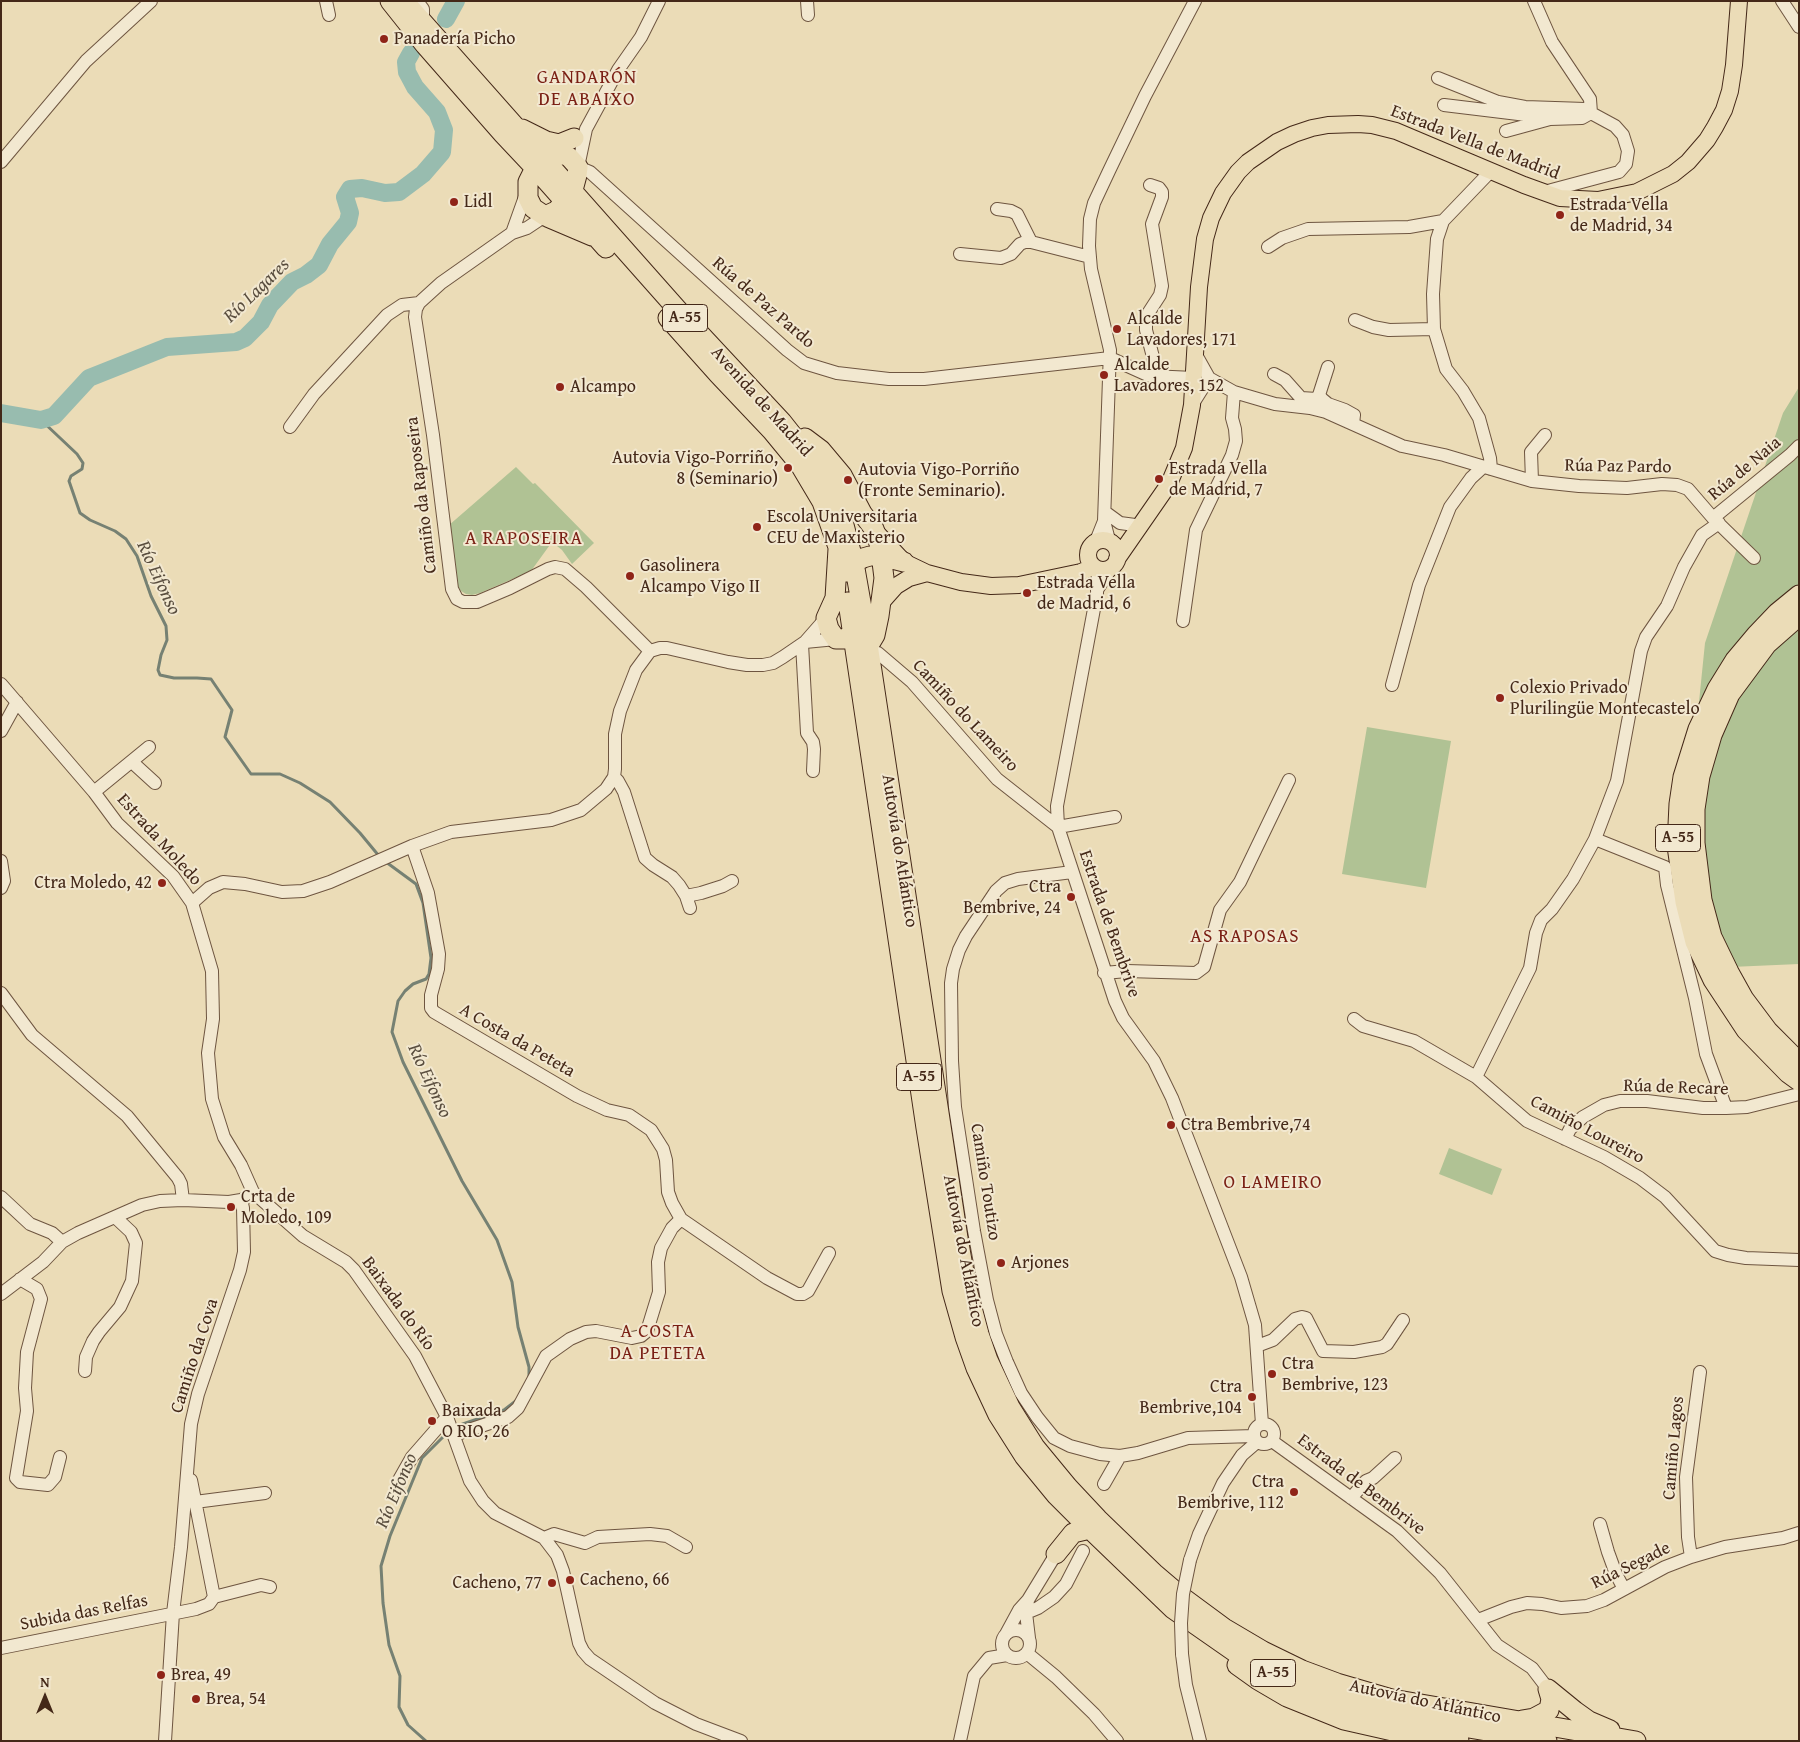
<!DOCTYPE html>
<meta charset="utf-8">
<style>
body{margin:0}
#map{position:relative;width:1800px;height:1742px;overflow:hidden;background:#ebdcb7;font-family:"Gentium Book Plus",serif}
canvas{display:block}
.frame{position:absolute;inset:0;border:2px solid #442818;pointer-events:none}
.north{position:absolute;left:20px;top:1672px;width:50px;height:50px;-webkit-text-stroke:4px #f2e8d0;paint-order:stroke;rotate:0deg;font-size:14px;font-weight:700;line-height:20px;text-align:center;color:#442818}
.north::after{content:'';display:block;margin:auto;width:18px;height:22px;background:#442818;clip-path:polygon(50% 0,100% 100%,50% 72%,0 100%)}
</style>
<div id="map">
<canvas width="1800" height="1742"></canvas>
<div class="frame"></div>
<div class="north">N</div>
</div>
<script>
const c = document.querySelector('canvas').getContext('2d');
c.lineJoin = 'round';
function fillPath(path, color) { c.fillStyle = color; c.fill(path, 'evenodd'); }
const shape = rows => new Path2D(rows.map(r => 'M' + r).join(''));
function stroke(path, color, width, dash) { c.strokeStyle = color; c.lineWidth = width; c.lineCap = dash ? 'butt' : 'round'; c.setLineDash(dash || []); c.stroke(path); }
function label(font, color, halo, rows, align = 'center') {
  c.font = font + ' "Gentium Book Plus",serif'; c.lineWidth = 4; c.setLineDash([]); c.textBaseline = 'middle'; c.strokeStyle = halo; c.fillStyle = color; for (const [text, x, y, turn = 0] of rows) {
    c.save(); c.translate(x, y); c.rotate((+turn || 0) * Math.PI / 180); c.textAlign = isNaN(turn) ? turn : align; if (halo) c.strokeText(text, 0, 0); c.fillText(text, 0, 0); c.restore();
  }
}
fillPath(shape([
 [1799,387,1799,964,1708,968,1680,888,1705,643,1783,413],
 [516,467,533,484,535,483,594,543,572,564,562,550,552,542,531,571,480,593,472,595,466,594,461,591,457,585,448,526],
 [1367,727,1451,741,1426,888,1342,874],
 [1449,1148,1502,1169,1492,1195,1439,1174]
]), '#b0c294');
stroke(shape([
 [41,420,77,454,83,463,82,469,71,476,69,481,80,513,90,520,115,531,126,539,137,556,151,596,166,626,167,640,161,655,158,670,160,675,174,678,197,678,211,679,232,710,225,737,251,774,280,774,300,783,330,802,360,833,379,856],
 [386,862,416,884,423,903,431,958,429,974,426,979,413,984,405,991,398,1001,392,1032,403,1062,462,1181,497,1240,512,1282,518,1327,529,1367,529,1378],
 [454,1427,504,1410,517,1400],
 [426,1741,408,1725,399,1707,400,1676,389,1645,383,1603,381,1566,390,1536,422,1458,449,1431]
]), '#768173', 3);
stroke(shape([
 [446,19,456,1],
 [1,413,41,420,54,416,89,378,167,347,236,342,245,338,261,322,270,305,292,282,306,275,319,265,330,244,348,222,350,213,345,197,350,189,362,188,385,193,399,192,423,174,442,152,444,130,437,112,415,87,407,72,406,62,411,53]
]), '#98bcaf', 18);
const minor = shape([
 [326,1,329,15],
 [417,1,423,9,423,21],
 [659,1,641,37,618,70,586,129,578,167,590,172,787,350,804,363,837,373,889,379,924,379,1110,358,1150,376,1194,378],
 [807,1,808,15],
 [1534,1,1552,42,1590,99,1591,113,1615,126,1623,135,1628,151,1626,164,1619,172,1544,192],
 [1782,1,1799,27],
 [1438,78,1498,102,1525,107,1585,109,1591,113,1582,118,1550,119,1506,131],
 [1444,105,1543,117],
 [1,162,86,61,151,1],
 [1490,172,1443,221,1437,239,1433,294,1434,329,1446,369,1463,391,1479,418,1490,458,1491,469],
 [1150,185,1159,188,1162,192,1162,197,1152,224,1162,286,1160,295,1149,312,1146,321,1146,330,1153,357,1155,377],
 [997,209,1011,211,1017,214,1031,242],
 [545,216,527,228,512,233,441,283,419,303,416,309,415,317,433,435,452,589,457,599,463,602,477,602,510,588,548,569,555,567,565,569,586,587,650,651],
 [512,233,527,191],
 [1268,247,1282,238,1308,229,1409,227,1443,221],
 [960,254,1001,258,1011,254,1020,244,1025,242,1031,242,1090,257],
 [1355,320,1373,327,1389,330,1434,329],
 [1328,367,1319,395,1322,399,1328,404,1345,410,1354,415,1353,424],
 [1274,374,1285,380,1301,398,1317,399],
 [1209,378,1234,392,1275,404,1310,408,1326,412,1402,446,1444,455,1532,481,1579,486,1627,488,1662,484,1677,485,1688,489,1713,518,1754,558],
 [1192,405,1209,378,1195,353],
 [290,427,314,394,387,315,402,305,419,303],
 [1532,481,1531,452,1545,435],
 [1105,512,1120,523,1135,525],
 [1713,518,1790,455,1799,446],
 [1109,540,1104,521,1110,350,1091,269,1089,246,1090,219,1094,203,1109,171,1145,96,1195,1],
 [1096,541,1104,521],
 [1098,569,1097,593,1057,806,1058,827,1115,1001,1123,1018,1154,1061,1172,1098,1241,1277,1255,1325,1262,1424],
 [1097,590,1112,567],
 [1183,621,1196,530,1232,455,1236,441,1235,429,1232,418,1234,392],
 [805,642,836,639],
 [802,644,807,733,813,742,814,749,813,771],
 [869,652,878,653,912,682,997,779,1058,827,1115,817],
 [1,684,94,792,117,823,173,876,192,903,212,971,213,1019,208,1053,212,1099,224,1137,241,1165,253,1192,303,1236,346,1262,354,1270,415,1356,447,1417,470,1481,483,1501,495,1513,544,1538,557,1555,563,1571,579,1643,583,1651,590,1659,655,1703,696,1724,741,1741],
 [1392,685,1419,585,1450,507,1471,478,1483,467],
 [1,731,17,702],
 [132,762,155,783],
 [614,777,618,781,624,792,645,858,653,865,672,877,679,885,686,896,690,908],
 [94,792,149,747],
 [1595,839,1665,867,1667,885,1695,998,1706,1054,1726,1108],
 [412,846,428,893,439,954,438,969,431,995,431,1008,434,1012,577,1096,607,1110,629,1115,651,1130,663,1149,666,1160,668,1192,672,1203,681,1219,767,1278,797,1294,803,1294,808,1291,829,1253],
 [1,861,4,881,1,888],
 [1072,872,1018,879,1005,883,996,891,966,936,959,950,953,969,951,983,952,1061,955,1107,974,1231,987,1300,996,1334,1007,1362,1021,1393,1037,1417,1054,1438,1070,1446,1100,1454,1120,1456,1138,1453,1188,1438,1254,1436],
 [686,896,701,893,723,886,732,881],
 [192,903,209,888,223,882,245,884,282,892,303,891,330,882,412,846,451,832,551,820,581,810,606,789,614,777,615,769,615,734,620,711,636,670,650,651,660,648,667,648,728,662,747,665,763,665,773,663,783,657,805,642,826,618],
 [1104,973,1127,971,1196,973,1204,967,1220,910,1240,882,1289,780],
 [1,993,32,1035,127,1116,178,1178,181,1184,183,1200],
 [1354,1019,1363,1026,1414,1041,1476,1077,1527,1121,1604,1157,1640,1178,1665,1197,1715,1251,1728,1255,1746,1258,1799,1260],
 [1476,1077,1530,968,1536,933,1541,920,1552,909,1573,879,1595,839,1617,781,1641,651,1646,637,1667,606,1684,567,1702,535,1719,523],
 [1565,1139,1570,1129,1583,1117,1604,1105,1620,1101,1647,1101,1703,1108,1726,1108,1747,1107,1799,1094],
 [1,1197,30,1224,52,1233,62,1242],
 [20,1279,37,1289,41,1299,27,1352,25,1388,27,1411,16,1478,20,1482,48,1485,55,1477,60,1457],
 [1,1294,43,1262,62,1242,78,1233,142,1205,160,1201,183,1200,229,1202,241,1200,247,1197],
 [1257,1346,1273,1340,1295,1319,1302,1317,1306,1318,1308,1322,1323,1351,1354,1352,1382,1347,1387,1344,1403,1320],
 [85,1371,86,1357,93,1341,99,1332,120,1307,132,1281,136,1243,131,1232,115,1217],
 '1254 1434a10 10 0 1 1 20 0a10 10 0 1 1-20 0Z',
 [454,1435,508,1417,518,1408,546,1356,570,1339,586,1332,596,1331,632,1338,641,1336,647,1331,659,1292,658,1262,661,1248,672,1228,681,1219],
 [1272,1441,1397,1531,1440,1573,1497,1645,1532,1668,1548,1689],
 [191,1480,214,1597],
 [399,1480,412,1457,447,1417],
 [1104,1484,1120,1456],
 [1351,1498,1366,1481,1373,1478,1395,1458],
 [195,1502,265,1493],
 [1600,1524,1608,1552,1616,1574,1624,1589],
 [544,1538,554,1534,585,1543,598,1537,650,1534,667,1536,686,1547],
 [1691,1557,1688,1537,1686,1477,1700,1372],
 [1190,1560,1199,1534,1223,1483,1242,1455,1257,1442],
 [1026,1613,1038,1608,1054,1597,1066,1584,1083,1551],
 [1478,1620,1511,1607,1527,1603,1542,1604,1561,1608,1587,1606,1604,1600,1665,1567,1691,1557,1725,1547,1783,1538,1799,1533],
 '1002 1644a14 14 0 1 1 28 0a14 14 0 1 1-28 0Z',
 [1006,1634,1019,1610,1028,1600],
 [1029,1638,1026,1613,1028,1600,1056,1554],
 [1,1648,196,1609,209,1604,214,1597,261,1585,270,1587],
 [1028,1654,1056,1677,1094,1714,1117,1741],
 [1182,1654,1186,1685,1200,1741],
 [165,1741,173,1613,181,1547,191,1424,198,1394,240,1270,244,1252,243,1208,241,1200],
 [960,1741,974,1676,989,1658,1007,1655]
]);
const major = shape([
 [875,531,904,562,927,573,961,582,991,586,1019,585,1081,572,1093,567],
 '1088 555a15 15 0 1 1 30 0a15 15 0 1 1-30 0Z',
 [1117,559,1169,484,1184,448,1192,405,1199,287,1205,239,1211,218,1223,193,1238,172,1248,162,1277,142,1294,134,1312,128,1328,125,1358,124,1372,125,1396,131,1524,185,1560,198,1598,200,1637,192,1673,174,1688,162,1707,140,1715,127,1724,110,1730,91,1734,65,1739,1],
 [880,604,896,586,909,578,927,573]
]);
const highway = shape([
 [390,1,425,45,503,134,535,168,606,248],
 [404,1,685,318,782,422,820,470,840,510,854,563,865,625,958,1238,967,1289,979,1334,988,1360,1010,1407,1035,1447,1068,1487,1098,1519,1155,1574,1182,1597,1224,1628,1263,1651,1302,1670,1337,1683,1392,1699,1636,1741],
 [522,129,546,141,559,144,574,138],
 [554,155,564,155,569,157,578,167,577,175,573,190,565,202,556,211,545,216,533,208,528,198,528,182,535,168,545,159,554,155],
 [545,216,592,236],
 [668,318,718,374,772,431,800,465,822,502,838,547,841,562],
 [805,438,821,450,842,475,862,513,874,529,880,546,884,578,879,616,875,635,869,645],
 [838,549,835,598,826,618,829,629,836,639,844,639,863,626],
 [848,572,854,563,863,558,870,556,881,556,904,562],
 [1799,595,1777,613,1756,635,1735,660,1717,689,1698,729,1683,777,1679,804,1677,846,1685,902,1695,942,1713,980,1746,1030,1788,1073,1799,1081],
 [848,602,926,1128,952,1291,965,1337,976,1368,998,1415,1024,1456,1056,1495,1090,1529,1173,1609,1239,1655,1293,1682,1330,1697,1366,1707,1439,1723,1547,1741],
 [1799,616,1767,644,1730,694,1712,735,1700,776,1695,809,1695,843,1702,900,1712,937,1729,972,1744,999,1768,1031,1799,1062],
 [1056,1554,1073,1533,1090,1529],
 [1237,1665,1258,1680,1287,1697,1344,1720,1397,1732,1459,1741],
 [1548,1689,1575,1711,1589,1721,1610,1730],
 [1522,1720,1534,1718,1549,1710,1551,1699,1548,1689]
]);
stroke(minor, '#6e5540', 14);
stroke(major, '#442818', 18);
stroke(highway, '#442818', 21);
stroke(minor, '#f2e8d0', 12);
stroke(major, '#ebdcb7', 16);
stroke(highway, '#ebdcb7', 19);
const minorBridge = shape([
 [1182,1654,1181,1623,1183,1594,1190,1560]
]);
stroke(minorBridge, '#6e5540', 14, []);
stroke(minorBridge, '#f2e8d0', 12);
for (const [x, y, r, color] of [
 [384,39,5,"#8f2418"],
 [454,202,5,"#8f2418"],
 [1560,215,5,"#8f2418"],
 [1117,329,5,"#8f2418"],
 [1104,375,5,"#8f2418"],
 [560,387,5,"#8f2418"],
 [788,468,5,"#8f2418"],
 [1159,479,5,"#8f2418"],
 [848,480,5,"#8f2418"],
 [757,527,5,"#8f2418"],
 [630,576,5,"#8f2418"],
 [1027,593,5,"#8f2418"],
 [1500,698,5,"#8f2418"],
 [162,883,5,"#8f2418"],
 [1071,897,5,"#8f2418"],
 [1171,1125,5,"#8f2418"],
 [231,1207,5,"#8f2418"],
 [1001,1263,5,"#8f2418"],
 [1272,1374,5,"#8f2418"],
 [1252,1397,5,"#8f2418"],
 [432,1421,5,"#8f2418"],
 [1294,1492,5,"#8f2418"],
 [570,1580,5,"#8f2418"],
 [552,1583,5,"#8f2418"],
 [161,1675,5,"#8f2418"],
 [196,1699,5,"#8f2418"]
]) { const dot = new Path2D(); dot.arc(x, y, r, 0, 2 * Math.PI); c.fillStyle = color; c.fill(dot); stroke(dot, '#f2e8d0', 2); }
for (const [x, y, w] of [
 [685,318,45],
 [1678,838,45],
 [919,1077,45],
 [1273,1673,45]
]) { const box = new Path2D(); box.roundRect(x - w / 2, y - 13.5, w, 27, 4); c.fillStyle = '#f2e8d0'; c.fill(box); stroke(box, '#442818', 1); }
label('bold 16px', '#442818', null, [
 ["A-55",685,318],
 ["A-55",1678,838],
 ["A-55",919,1077],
 ["A-55",1273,1673]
]);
label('18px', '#442818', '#f2e8d0', [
 ["Panadería Picho",394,39],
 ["Lidl",464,202],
 ["Estrada Vella",1570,205],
 ["de Madrid, 34",1570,226],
 ["Alcalde",1127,319],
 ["Lavadores, 171",1127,340],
 ["Alcalde",1114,365],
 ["Lavadores, 152",1114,386],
 ["Alcampo",570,387],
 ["Autovia Vigo-Porriño,",778,458,"right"],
 ["8 (Seminario)",778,479,"right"],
 ["Estrada Vella",1169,469],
 ["de Madrid, 7",1169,490],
 ["Autovia Vigo-Porriño",858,470],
 ["(Fronte Seminario).",858,491],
 ["Escola Universitaria",767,517],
 ["CEU de Maxisterio",767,538],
 ["Gasolinera",640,566],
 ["Alcampo Vigo II",640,587],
 ["Estrada Vella",1037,583],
 ["de Madrid, 6",1037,604],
 ["Colexio Privado",1510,688],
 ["Plurilingüe Montecastelo",1510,709],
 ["Ctra Moledo, 42",152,883,"right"],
 ["Ctra",1061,887,"right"],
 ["Bembrive, 24",1061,908,"right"],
 ["Ctra Bembrive,74",1181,1125],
 ["Crta de",241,1197],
 ["Moledo, 109",241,1218],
 ["Arjones",1011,1263],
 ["Ctra",1282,1364],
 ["Bembrive, 123",1282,1385],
 ["Ctra",1242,1387,"right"],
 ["Bembrive,104",1242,1408,"right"],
 ["Baixada",442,1411],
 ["O RIO, 26",442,1432],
 ["Ctra",1284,1482,"right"],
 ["Bembrive, 112",1284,1503,"right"],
 ["Cacheno, 66",580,1580],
 ["Cacheno, 77",542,1583,"right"],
 ["Brea, 49",171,1675],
 ["Brea, 54",206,1699]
], 'left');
label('18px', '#442818', '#f2e8d0', [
 ["Estrada Vella de Madrid",1475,143,21],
 ["Rúa de Paz Pardo",763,303,41],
 ["Avenida de Madrid",761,402,48],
 ["Rúa Paz Pardo",1618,467,1],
 ["Rúa de Naia",1745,469,-40],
 ["Camiño da Raposeira",422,495,-97],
 ["Camiño do Lameiro",965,716,47],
 ["Estrada Moledo",159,840,48],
 ["Autovía do Atlántico",899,851,81],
 ["Estrada de Bembrive",1109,924,71],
 ["A Costa da Peteta",517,1041,30],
 ["Rúa de Recare",1676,1088,2],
 ["Camiño Loureiro",1587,1130,28],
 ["Camiño Toutizo",985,1182,81],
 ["Autovía do Atlántico",963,1251,79],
 ["Baixada do Río",398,1304,54],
 ["Camiño da Cova",195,1356,-72],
 ["Camiño Lagos",1674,1448,-85],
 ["Estrada de Bembrive",1361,1485,37],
 ["Rúa Segade",1631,1566,-26],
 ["Subida das Relfas",84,1613,-11],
 ["Autovía do Atlántico",1425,1702,12]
]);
c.letterSpacing = '1px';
label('19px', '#7a1f14', '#f2e8d0', [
 ["GANDARÓN",587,78],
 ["DE ABAIXO",587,100],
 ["A RAPOSEIRA",524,539],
 ["AS RAPOSAS",1245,937],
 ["O LAMEIRO",1273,1183],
 ["A COSTA",658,1332],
 ["DA PETETA",658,1354]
]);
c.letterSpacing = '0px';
label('italic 19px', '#594d3e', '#f2e8d0', [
 ["Río Lagares",257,291,-44],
 ["Río Eifonso",158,578,65],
 ["Río Eifonso",429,1081,65],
 ["Río Eifonso",397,1491,-67]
]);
</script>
